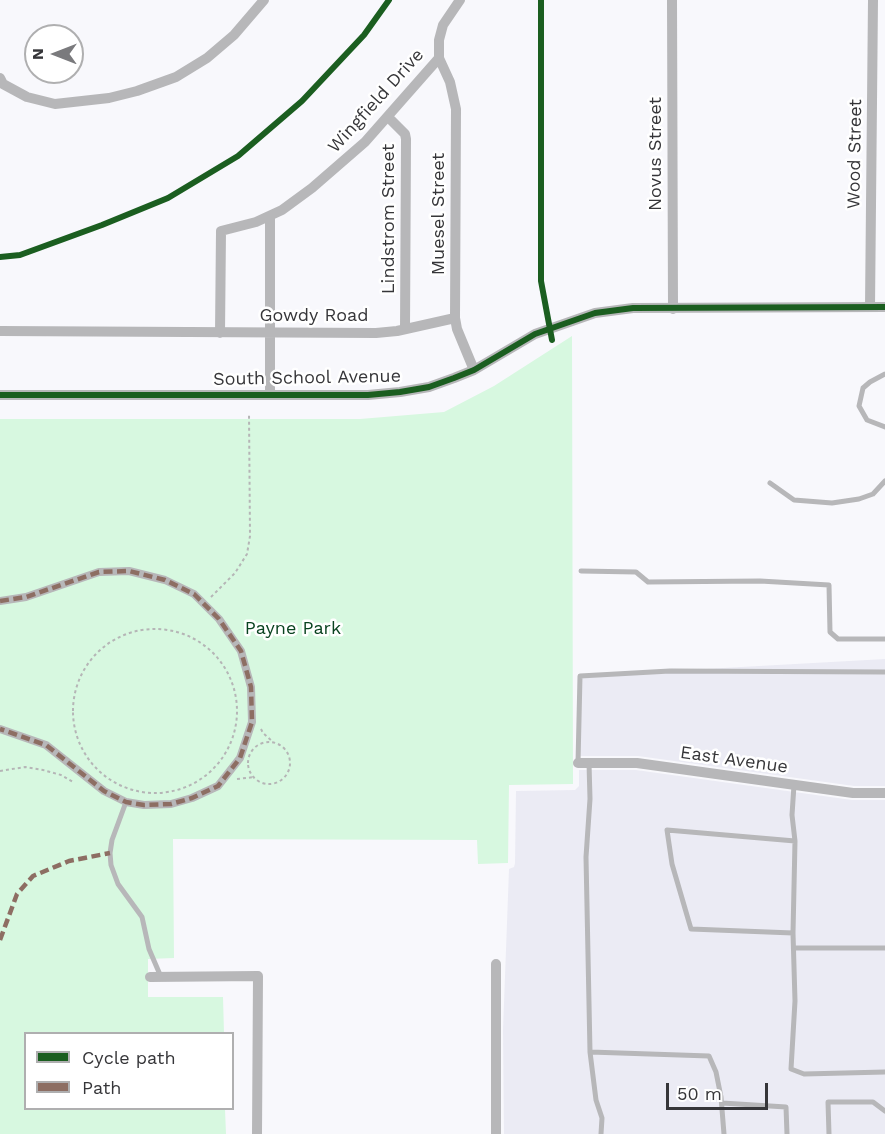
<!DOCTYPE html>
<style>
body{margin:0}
#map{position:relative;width:885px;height:1134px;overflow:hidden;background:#f8f8fc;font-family:"Work Sans",sans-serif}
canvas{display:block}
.legend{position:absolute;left:24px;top:1032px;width:210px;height:78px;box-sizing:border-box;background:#fff;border:2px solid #afafb0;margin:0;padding:8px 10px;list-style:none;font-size:18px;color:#363639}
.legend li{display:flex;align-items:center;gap:12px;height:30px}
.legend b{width:30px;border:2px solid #afafb0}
.north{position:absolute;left:24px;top:24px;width:60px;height:60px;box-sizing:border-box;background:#fff;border:2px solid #afafb0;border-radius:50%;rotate:270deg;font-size:16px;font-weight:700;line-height:24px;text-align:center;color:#363639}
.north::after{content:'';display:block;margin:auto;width:21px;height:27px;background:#7a7a7d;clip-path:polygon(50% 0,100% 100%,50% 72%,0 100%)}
.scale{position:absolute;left:666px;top:1083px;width:102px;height:27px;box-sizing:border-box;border:3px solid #363639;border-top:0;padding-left:8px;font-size:18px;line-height:21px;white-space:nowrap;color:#363639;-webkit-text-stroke:4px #fff;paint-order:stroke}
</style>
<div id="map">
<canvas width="885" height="1134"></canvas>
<ul class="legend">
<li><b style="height:8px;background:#1b5e20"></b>Cycle path</li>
<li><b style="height:8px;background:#8d6e63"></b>Path</li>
</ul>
<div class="north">N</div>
<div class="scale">50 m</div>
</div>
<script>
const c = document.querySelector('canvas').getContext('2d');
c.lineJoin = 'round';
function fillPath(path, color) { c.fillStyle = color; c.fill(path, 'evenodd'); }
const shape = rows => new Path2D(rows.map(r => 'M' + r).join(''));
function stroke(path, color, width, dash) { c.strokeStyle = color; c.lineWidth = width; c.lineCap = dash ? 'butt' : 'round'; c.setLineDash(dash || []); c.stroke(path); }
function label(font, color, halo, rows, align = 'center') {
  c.font = font + ' "Work Sans",sans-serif'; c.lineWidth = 5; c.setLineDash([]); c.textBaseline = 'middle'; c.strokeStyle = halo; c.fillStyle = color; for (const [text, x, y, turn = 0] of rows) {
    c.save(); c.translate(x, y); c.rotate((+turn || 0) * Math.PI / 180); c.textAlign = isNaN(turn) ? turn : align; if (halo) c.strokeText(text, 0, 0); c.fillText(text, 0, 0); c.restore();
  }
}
fillPath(shape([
 [885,659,885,786,854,786,638,756,579,756,579,676],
 [579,770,636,770,852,800,885,800,885,1134,504,1134,503,1030,509,869,514,867,515,863,516,791,575,790,579,786]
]), '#ebebf4');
fillPath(shape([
 [572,336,573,784,509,785,508,863,478,864,477,840,173,839,174,958,148,959,148,997,223,997,224,1033,26,1034,26,1108,225,1109,226,1134,0,1134,0,419,360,419,444,412,494,386]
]), '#d7f8e0');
stroke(shape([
 [211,597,235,573,247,554,250,536,249,413],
 '73 711a82 82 0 1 1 164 0a82 82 0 1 1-164 0Z',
 [261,729,263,733,273,742],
 '248 763a21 21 0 1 1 42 0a21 21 0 1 1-42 0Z',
 [0,771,25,767,43,770,61,775,73,782],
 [237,779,255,777]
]), '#b5b5b6', 2, [3, 3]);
stroke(shape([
 [885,374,870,382,863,388,859,406,867,420,885,427],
 [770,483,794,500,832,503,859,499,873,494,885,481],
 [581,571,636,572,648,582,760,581,829,585,830,632,838,639,885,639],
 [578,763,580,676,670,671,885,672],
 [589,763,590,799,586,857,590,1052,709,1056,716,1072,721,1097,724,1134],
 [794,785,792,815,795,841],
 [126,802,112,840,110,853,111,865,118,884,142,917,149,949,161,977],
 [793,933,691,929,672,864,667,830,795,841,793,933,795,1001,791,1069,804,1074,885,1072],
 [794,948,885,948],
 [590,1052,596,1100,602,1118,601,1134],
 [722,1103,786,1107,787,1134],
 [829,1134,828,1102,873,1102,885,1111]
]), '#b7b7b9', 5);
stroke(shape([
 [0,601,26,597,99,572,129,571,165,580,194,594,219,619,241,651,251,687,252,722,240,758,218,786,192,798,171,804,144,805,126,802,104,791,46,745,0,729]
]), '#b7b7b9', 8);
stroke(shape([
 [672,0,673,309],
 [439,58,450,82,456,109,455,318,457,329,474,370],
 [0,78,3,84,27,97,55,104,109,98,137,91,176,77,207,58,234,35,264,0],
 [388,117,405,134,406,139,405,329],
 [270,217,270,395],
 [870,307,873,0],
 [0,331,376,333,397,331,455,318],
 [220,333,221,231,256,222,282,210,312,188,365,142,439,58,439,40,443,25,460,0],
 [0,395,368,395,400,392,429,387,454,378,474,370,535,334,595,313,633,308,885,307],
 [578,763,637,763,853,793,885,793],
 [496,964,496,1134],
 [150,977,258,976,257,1134]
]), '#b7b7b9', 10);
stroke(shape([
 [0,601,26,597,99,572,129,571,165,580,194,594,219,619,241,651,251,687,252,722,240,758,218,786,192,798,171,804,144,805,126,802,104,791,46,745,0,729],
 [0,940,17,894,33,876,69,861,110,853]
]), '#8d6e63', 4.5, [9, 4.5]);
stroke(shape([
 [541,0,541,281,552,340],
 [0,257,20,255,102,225,168,198,238,156,302,101,364,35,389,0],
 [0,395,368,395,400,392,429,387,454,378,474,370,535,334,595,313,633,308,885,307]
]), '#1b5e20', 6);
label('18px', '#363639', '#fff', [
 ["Wingfield Drive",376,101,-48],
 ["Novus Street",656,154,-90],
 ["Wood Street",855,154,-89],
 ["Muesel Street",439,214,-90],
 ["Lindstrom Street",389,219,-90],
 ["Gowdy Road",314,316],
 ["South School Avenue",307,378,-1],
 ["East Avenue",734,760,8]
]);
label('18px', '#094320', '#fff', [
 ["Payne Park",293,629]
]);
</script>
